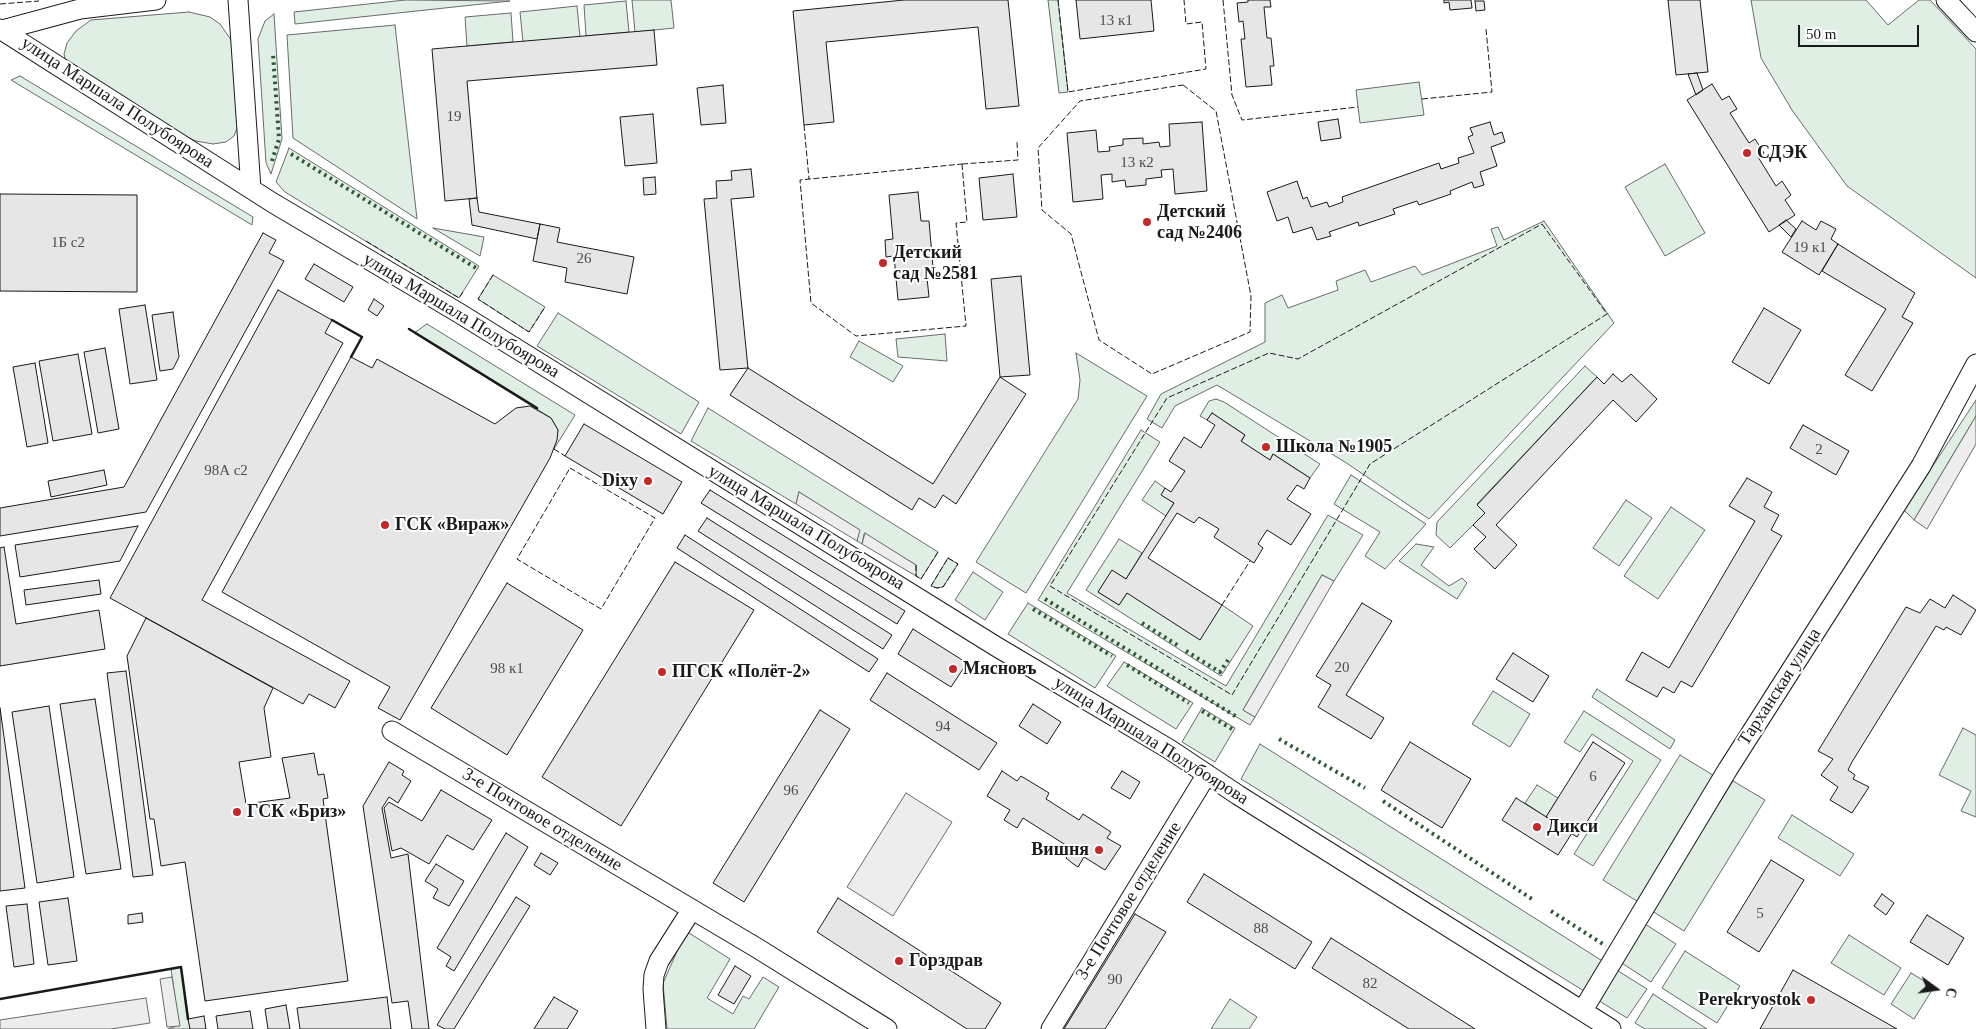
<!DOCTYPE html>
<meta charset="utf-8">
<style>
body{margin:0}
#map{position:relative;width:1976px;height:1029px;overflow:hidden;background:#fff;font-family:Georgia,serif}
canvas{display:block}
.north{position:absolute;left:1911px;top:964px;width:50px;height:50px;-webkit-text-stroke:4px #fff;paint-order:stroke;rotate:104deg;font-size:14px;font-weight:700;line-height:20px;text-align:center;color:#1a1a1a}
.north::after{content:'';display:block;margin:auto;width:18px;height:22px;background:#1a1a1a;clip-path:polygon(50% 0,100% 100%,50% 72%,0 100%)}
.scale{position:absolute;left:1798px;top:25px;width:121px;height:22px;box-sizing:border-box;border:2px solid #1a1a1a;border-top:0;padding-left:6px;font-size:15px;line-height:18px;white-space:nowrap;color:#1a1a1a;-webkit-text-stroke:4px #fff;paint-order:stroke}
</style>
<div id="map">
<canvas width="1976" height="1029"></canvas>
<div class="north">С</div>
<div class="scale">50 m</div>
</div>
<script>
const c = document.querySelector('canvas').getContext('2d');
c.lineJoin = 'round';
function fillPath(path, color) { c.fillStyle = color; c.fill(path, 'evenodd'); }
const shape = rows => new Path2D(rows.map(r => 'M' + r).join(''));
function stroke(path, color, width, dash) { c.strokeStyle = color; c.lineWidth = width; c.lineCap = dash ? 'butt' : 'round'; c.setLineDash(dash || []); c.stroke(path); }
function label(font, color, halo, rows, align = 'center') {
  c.font = font + ' Georgia,serif'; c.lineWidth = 4; c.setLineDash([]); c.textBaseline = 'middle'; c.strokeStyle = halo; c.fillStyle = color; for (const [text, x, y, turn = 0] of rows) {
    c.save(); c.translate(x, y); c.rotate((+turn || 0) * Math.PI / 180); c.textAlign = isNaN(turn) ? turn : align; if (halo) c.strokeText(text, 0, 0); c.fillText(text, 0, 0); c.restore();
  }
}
const green = shape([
 [405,0,510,1,295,24,294,12,405,0],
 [632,0,671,0,674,28,635,32,632,0],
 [1048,0,1058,0,1068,92,1059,93,1048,0],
 [1751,0,1866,0,1888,25,1919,0,1930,0,1976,49,1976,278,1847,186,1792,110,1761,58,1751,0],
 [626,1,629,32,586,36,584,5,626,1],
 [577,6,580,37,523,42,520,12,577,6],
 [189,12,210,17,220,24,234,44,239,123,234,136,226,142,213,144,196,141,184,136,66,62,64,54,67,43,76,31,91,20,189,12],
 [511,13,513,42,467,46,465,17,511,13],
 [274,14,282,139,271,174,266,163,258,39,265,21,274,14],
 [395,25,417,219,293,138,287,35,395,25],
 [20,76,253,217,252,225,11,80,20,76],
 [1419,82,1424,115,1360,123,1356,90,1419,82],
 [289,148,479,266,459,298,285,192,276,182,289,148],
 [1665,164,1705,233,1665,256,1625,187,1665,164],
 [1544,221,1614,323,1429,519,1345,462,1217,385,1175,406,1162,428,1147,419,1161,394,1265,342,1265,303,1282,295,1288,308,1338,290,1336,281,1365,270,1371,282,1415,266,1422,275,1497,246,1491,229,1498,227,1504,240,1544,221],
 [433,228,484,237,480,256,433,228],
 [493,275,545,307,529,332,478,299,493,275],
 [558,313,699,402,681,434,537,346,558,313],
 [427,324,575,415,554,449,558,430,551,418,414,333,427,324],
 [945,334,947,361,898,357,896,339,945,334],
 [859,341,903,366,893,382,850,357,859,341],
 [1076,353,1147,396,1026,593,976,562,1078,399,1080,380,1076,353],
 [1585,366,1597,377,1477,504,1485,513,1450,548,1436,535,1437,522,1585,366],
 [1216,399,1224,402,1320,464,1310,478,1273,454,1270,460,1241,442,1245,435,1212,413,1207,420,1200,416,1209,401,1216,399],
 [1976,400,1976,416,1914,520,1904,510,1976,400],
 [708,408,938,552,921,579,916,576,916,565,864,534,862,544,857,541,859,530,799,492,796,504,691,441,708,408],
 [1141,430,1160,442,1067,593,1226,686,1328,515,1363,535,1334,581,1322,575,1243,710,1255,717,1250,725,1038,600,1141,430],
 [1351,475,1426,524,1385,569,1365,556,1380,532,1334,504,1351,475],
 [1155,481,1165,488,1162,495,1174,503,1166,516,1142,500,1155,481],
 [1626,500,1652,518,1619,566,1593,548,1626,500],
 [1671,507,1705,530,1658,599,1624,576,1671,507],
 [1119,539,1142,553,1126,579,1112,571,1098,592,1119,605,1127,593,1222,605,1253,626,1221,676,1086,590,1119,539],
 [1416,544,1434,547,1421,565,1449,586,1462,578,1467,583,1457,599,1399,561,1416,544],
 [948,558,958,564,943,587,937,588,931,586,948,558],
 [973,572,1003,592,985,620,955,600,973,572],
 [1028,603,1116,656,1095,688,1008,634,1028,603],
 [1124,662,1193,703,1176,729,1107,686,1124,662],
 [1597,689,1675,740,1670,749,1592,697,1597,689],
 [1493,691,1530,714,1510,747,1472,724,1493,691],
 [1202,708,1235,728,1215,762,1182,742,1202,708],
 [1584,711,1661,760,1593,866,1574,854,1633,761,1592,734,1580,752,1564,742,1584,711],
 [1963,728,1976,735,1976,817,1961,811,1971,791,1939,775,1963,728],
 [1260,744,1604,962,1584,991,1241,779,1260,744],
 [1680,755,1716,777,1640,903,1603,880,1680,755],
 [1733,781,1765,800,1684,931,1652,911,1733,781],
 [1537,785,1558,798,1546,817,1525,803,1537,785],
 [1792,815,1854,854,1840,876,1778,838,1792,815],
 [1645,924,1676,944,1651,982,1620,962,1645,924],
 [686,931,730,959,707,998,733,1014,743,996,749,999,763,977,779,987,754,1029,667,1029,663,983,686,931],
 [1849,935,1901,968,1884,995,1831,963,1849,935],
 [1685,951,1740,986,1717,1023,1662,988,1685,951],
 [181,967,190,1029,168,1029,179,1025,171,969,181,967],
 [1615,969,1647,989,1627,1018,1596,999,1615,969],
 [1911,973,1934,987,1914,1019,1891,1004,1911,973],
 [1653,994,1707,1029,1645,1029,1635,1023,1653,994],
 [1230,999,1257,1017,1249,1029,1211,1029,1230,999]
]);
fillPath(green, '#e0efe3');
stroke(green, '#6a6a6a', 1);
const parking = shape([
 [1976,416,1976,444,1927,529,1914,520,1976,416],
 [799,492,860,530,857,541,796,504,799,492],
 [865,533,916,565,916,576,862,544,865,533],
 [1322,575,1334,581,1255,717,1243,710,1322,575],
 [906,793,952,822,893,916,847,887,906,793],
 [172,977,180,1026,167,1027,160,979,172,977],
 [146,998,150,1023,111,1029,0,1029,0,1020,146,998]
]);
fillPath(parking, '#ededed');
stroke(parking, '#6a6a6a', 1);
const building = shape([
 [904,0,1008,0,1019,106,986,109,978,27,826,42,834,122,804,125,793,11,904,0],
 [1076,0,1151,0,1154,31,1080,39,1076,0],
 [1248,0,1270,0,1271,7,1264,7,1267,38,1271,38,1274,66,1270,66,1272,85,1246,87,1241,39,1245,39,1243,21,1239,22,1237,3,1248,2,1248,0],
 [1444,0,1471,0,1472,8,1450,10,1449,2,1444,3,1444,0],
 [1668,0,1700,0,1708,72,1676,75,1668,0],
 [1475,1,1484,1,1485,10,1476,11,1475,1],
 [654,30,657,65,467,81,477,198,445,201,432,49,654,30],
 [1697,73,1703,90,1696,95,1688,74,1697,73],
 [1712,84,1722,100,1729,96,1737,109,1730,113,1749,143,1755,139,1764,153,1758,157,1776,186,1782,181,1791,195,1785,200,1795,215,1769,232,1687,100,1712,84],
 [723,85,726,123,701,125,697,88,723,85],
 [653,114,657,163,625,166,620,117,653,114],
 [1338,119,1341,138,1321,141,1318,122,1338,119],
 [1202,122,1207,191,1175,194,1173,169,1161,170,1162,177,1146,179,1146,185,1126,187,1125,180,1112,182,1112,174,1101,175,1103,199,1073,202,1067,133,1096,130,1098,152,1110,151,1109,147,1123,145,1123,139,1143,138,1143,144,1159,142,1160,147,1170,146,1169,124,1202,122],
 [1490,122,1494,135,1502,132,1505,142,1491,147,1497,166,1480,172,1484,185,1474,188,1472,182,1450,191,1451,194,1419,205,1417,201,1393,209,1395,214,1359,226,1358,222,1329,232,1331,236,1317,240,1312,227,1293,233,1288,217,1277,221,1267,192,1297,181,1303,199,1307,197,1311,207,1327,202,1329,207,1343,202,1342,197,1439,163,1441,169,1459,163,1458,158,1474,153,1468,137,1473,135,1470,128,1490,122],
 [751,169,754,197,731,199,748,368,720,370,704,199,717,198,716,181,732,180,731,171,751,169],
 [1013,174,1017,217,983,220,979,178,1013,174],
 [655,177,656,194,644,195,643,178,655,177],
 [918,192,921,221,929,221,933,267,926,268,929,297,898,300,894,256,886,257,885,240,893,239,889,195,918,192],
 [0,194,137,195,137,292,0,291,0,194],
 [477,198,479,212,540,224,537,239,472,225,469,199,477,198],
 [1786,220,1796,229,1791,237,1779,225,1786,220],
 [1802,221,1816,230,1821,221,1836,229,1831,239,1838,244,1819,275,1782,252,1802,221],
 [540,224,560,228,557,242,634,257,627,294,565,282,567,268,533,261,540,224],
 [263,233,276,240,269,253,284,261,146,512,0,536,0,508,124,487,263,233],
 [1838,244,1915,293,1902,317,1913,323,1872,391,1845,375,1886,309,1822,271,1838,244],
 [314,264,353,287,344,302,305,279,314,264],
 [1021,276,1030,375,1000,377,991,279,1021,276],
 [278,290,332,320,325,333,343,343,202,600,350,681,335,708,309,694,303,704,110,598,278,290],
 [374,299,384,306,377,316,368,310,374,299],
 [145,305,157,380,130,384,119,309,145,305],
 [1764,308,1801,330,1769,384,1732,362,1764,308],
 [173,312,179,357,173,369,160,371,152,315,173,312],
 [105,348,119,429,98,433,84,352,105,348],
 [78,354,92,434,53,441,39,361,78,354],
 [351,357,372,368,377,359,495,424,516,408,530,406,551,418,558,430,557,440,550,458,400,720,378,708,390,687,222,592,351,357],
 [35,363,48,443,27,447,13,367,35,363],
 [748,368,933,484,1000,377,1026,394,956,504,943,495,935,508,919,498,912,510,730,395,748,368],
 [1613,374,1622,382,1631,374,1657,399,1636,422,1613,400,1496,525,1517,545,1495,569,1474,549,1486,537,1473,525,1485,513,1477,505,1597,377,1604,384,1613,374],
 [1212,413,1245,435,1241,441,1270,460,1273,454,1310,478,1304,489,1297,485,1287,499,1311,514,1291,545,1267,530,1258,544,1263,548,1254,563,1214,537,1219,529,1199,517,1194,523,1177,513,1148,558,1222,605,1200,640,1127,593,1119,605,1098,592,1112,570,1126,579,1174,503,1161,495,1165,488,1171,492,1185,471,1169,461,1184,437,1201,448,1215,425,1207,420,1212,413],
 [584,424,682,482,663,514,565,456,584,424],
 [1803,425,1849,451,1836,475,1790,448,1803,425],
 [104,470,107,485,51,497,48,481,104,470],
 [1747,478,1772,492,1764,507,1779,515,1771,530,1782,536,1692,687,1681,681,1674,693,1663,687,1657,697,1626,680,1642,652,1669,668,1755,521,1729,506,1747,478],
 [710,490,905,611,897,624,701,503,710,490],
 [707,518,892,635,883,649,698,531,707,518],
 [138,526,120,561,20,577,15,545,138,526],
 [685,535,878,659,869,672,677,548,685,535],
 [4,547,16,624,99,610,105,649,0,666,0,548,4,547],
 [675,562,754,610,621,826,542,777,675,562],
 [99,580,101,594,26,605,24,590,99,580],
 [507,583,583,630,507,755,431,708,507,583],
 [1953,595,1976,610,1961,635,1946,627,1944,630,1936,626,1852,762,1848,770,1855,775,1853,779,1869,787,1852,813,1830,800,1838,787,1821,775,1833,759,1818,751,1906,607,1920,613,1930,599,1945,608,1953,595],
 [1362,603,1392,621,1346,695,1384,718,1371,739,1318,707,1331,685,1316,676,1362,603],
 [146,618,273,688,264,708,271,757,239,762,246,804,290,798,282,758,314,753,318,775,324,774,328,798,323,799,348,981,205,1001,185,862,161,866,154,819,150,819,127,656,146,618],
 [913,629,967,663,951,687,898,654,913,629],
 [1513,653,1549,676,1533,702,1496,679,1513,653],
 [126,671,153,875,133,877,107,673,126,671],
 [887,673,997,743,979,770,870,700,887,673],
 [95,699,121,869,86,874,60,704,95,699],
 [1033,704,1061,722,1047,744,1019,726,1033,704],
 [49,706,74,877,37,883,12,712,49,706],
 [0,708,25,888,0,891,0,708],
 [820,710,850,729,744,902,713,883,820,710],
 [1410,742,1471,779,1442,828,1381,790,1410,742],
 [1593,742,1625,763,1577,837,1546,817,1593,742],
 [389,762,404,771,402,775,411,781,398,803,389,797,382,808,391,858,408,854,429,1029,412,1029,408,1001,392,1003,363,806,389,762],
 [1002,771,1017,781,1021,776,1049,793,1046,799,1079,820,1083,814,1111,832,1107,838,1121,846,1105,870,1084,857,1078,867,1072,863,1066,858,1072,849,1023,818,1017,828,1004,820,1010,810,987,796,1002,771],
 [1122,771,1140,782,1130,799,1111,788,1122,771],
 [441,790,492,820,473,850,447,835,429,864,401,848,392,851,384,808,389,802,422,821,441,790],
 [1516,798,1572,833,1558,855,1502,820,1516,798],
 [506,833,528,847,454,971,446,966,451,957,437,948,506,833],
 [541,853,558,863,550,875,534,865,541,853],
 [1771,860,1804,880,1759,952,1727,932,1771,860],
 [436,864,464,881,449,906,433,898,438,889,425,881,436,864],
 [1204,874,1312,942,1295,969,1187,902,1204,874],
 [1882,894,1894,903,1886,915,1874,906,1882,894],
 [516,897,530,906,454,1029,445,1029,437,1025,516,897],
 [68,898,77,961,48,965,39,902,68,898],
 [838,898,1001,1003,985,1029,967,1029,817,932,838,898],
 [27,904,34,964,14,967,6,906,27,904],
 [142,913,143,922,128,924,128,915,142,913],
 [1135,914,1166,932,1119,1007,1105,1029,1064,1029,1135,914],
 [1927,915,1964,938,1948,965,1910,942,1927,915],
 [1331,938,1360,956,1475,1029,1409,1029,1312,968,1331,938],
 [735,966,751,976,734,1004,718,995,735,966],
 [1793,970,1897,1029,1760,1029,1793,970],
 [387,997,391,1029,300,1029,297,1008,387,997],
 [554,997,578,1011,567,1029,534,1029,554,997],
 [286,1005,290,1029,268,1029,265,1009,286,1005],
 [250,1011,253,1029,218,1029,216,1016,250,1011],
 [204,1016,206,1029,190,1029,188,1019,204,1016]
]);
fillPath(building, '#e6e6e6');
stroke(building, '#1a1a1a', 1);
const minor = shape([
 [238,0,251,189],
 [1946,0,1976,32],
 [0,29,273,203,459,313,997,647,1169,749,1238,795,1611,1029],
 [2,30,80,9,156,0],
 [392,731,757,948,887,1029],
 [1583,1010,1728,769,1921,466,1976,364],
 [656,1029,653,989,654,975,659,961,692,909],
 [1051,1029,1207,774]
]);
stroke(minor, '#1a1a1a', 21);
stroke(minor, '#fff', 19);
stroke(shape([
 [291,154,476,268],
 [272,161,279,139,273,54],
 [1045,599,1237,717],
 [1033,609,1112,656],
 [1142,623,1179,646],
 [1186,651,1220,672,1228,660],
 [1127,665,1189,703],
 [1202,711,1232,729],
 [1279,739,1365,788],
 [1383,801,1535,901],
 [1551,911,1606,946]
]), '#2b5a34', 4, [2.5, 4]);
stroke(shape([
 [1058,0,1068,92,1206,69,1202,22,1186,24,1184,0],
 [1223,0,1232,95,1242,120,1358,107],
 [0,4,39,1],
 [1183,85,1216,111,1251,296,1250,332,1152,374,1099,340,1071,234,1042,210,1038,148,1080,101,1183,85],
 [1422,99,1492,92,1486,29],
 [804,125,809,179],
 [962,164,967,222,956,223,966,326,856,336,811,303,800,180,962,164],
 [962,164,1018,160,1017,142],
 [1542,224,1607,314,1370,464,1232,695,1050,586,1167,398,1269,353,1298,359,1542,224],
 [366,241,459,298,463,292],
 [493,275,478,299,529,332,545,307],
 [554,449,565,456],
 [570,468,655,518,601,609,517,559,570,468],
 [948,558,958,564,943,587,937,588,931,586,948,558],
 [916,565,916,576,921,579,938,552],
 [1222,605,1250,561]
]), '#1a1a1a', 1, [6, 2.5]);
stroke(shape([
 [332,320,362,337,351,357],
 [409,329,537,408],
 [0,999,181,967,188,1019]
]), '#1a1a1a', 2.5);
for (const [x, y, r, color] of [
 [1747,153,5,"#c62828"],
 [1147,222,5,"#c62828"],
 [883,263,5,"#c62828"],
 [1266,447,5,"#c62828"],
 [648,481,5,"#c62828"],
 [385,525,5,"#c62828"],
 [953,669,5,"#c62828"],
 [662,672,5,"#c62828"],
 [237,812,5,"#c62828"],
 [1537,827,5,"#c62828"],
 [1099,850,5,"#c62828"],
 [899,961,5,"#c62828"],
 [1811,1000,5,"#c62828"]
]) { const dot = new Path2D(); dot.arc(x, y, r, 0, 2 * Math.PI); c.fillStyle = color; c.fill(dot); stroke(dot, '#fff', 2); }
label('15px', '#4d4d4d', null, [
 ["13 к1",1116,21],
 ["19",454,117],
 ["13 к2",1137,163],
 ["1Б с2",68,243],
 ["19 к1",1810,248],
 ["26",584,259],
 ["2",1819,450],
 ["98А с2",226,471],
 ["20",1342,668],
 ["98 к1",507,669],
 ["94",943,727],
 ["6",1593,777],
 ["96",791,791],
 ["5",1760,914],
 ["88",1261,929],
 ["90",1115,980],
 ["82",1370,984]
]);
label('18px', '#1a1a1a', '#fff', [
 ["улица Маршала Полубоярова",117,103,33],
 ["улица Маршала Полубоярова",461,316,31],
 ["улица Маршала Полубоярова",806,528,31],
 ["Тарханская улица",1780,687,-57],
 ["улица Маршала Полубоярова",1151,741,32],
 ["3-е Почтовое отделение",542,820,31],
 ["3-е Почтовое отделение",1129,901,-58]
]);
label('bold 18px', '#1a1a1a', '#fff', [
 ["СДЭК",1757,153],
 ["Детский",1157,212],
 ["сад №2406",1157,233],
 ["Детский",893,253],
 ["сад №2581",893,274],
 ["Школа №1905",1276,447],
 ["Dixy",638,481,"right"],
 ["ГСК «Вираж»",395,525],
 ["Мясновъ",963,669],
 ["ПГСК «Полёт-2»",672,672],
 ["ГСК «Бриз»",247,812],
 ["Дикси",1547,827],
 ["Вишня",1089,850,"right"],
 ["Горздрав",909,961],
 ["Perekryostok",1801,1000,"right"]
], 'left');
</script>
